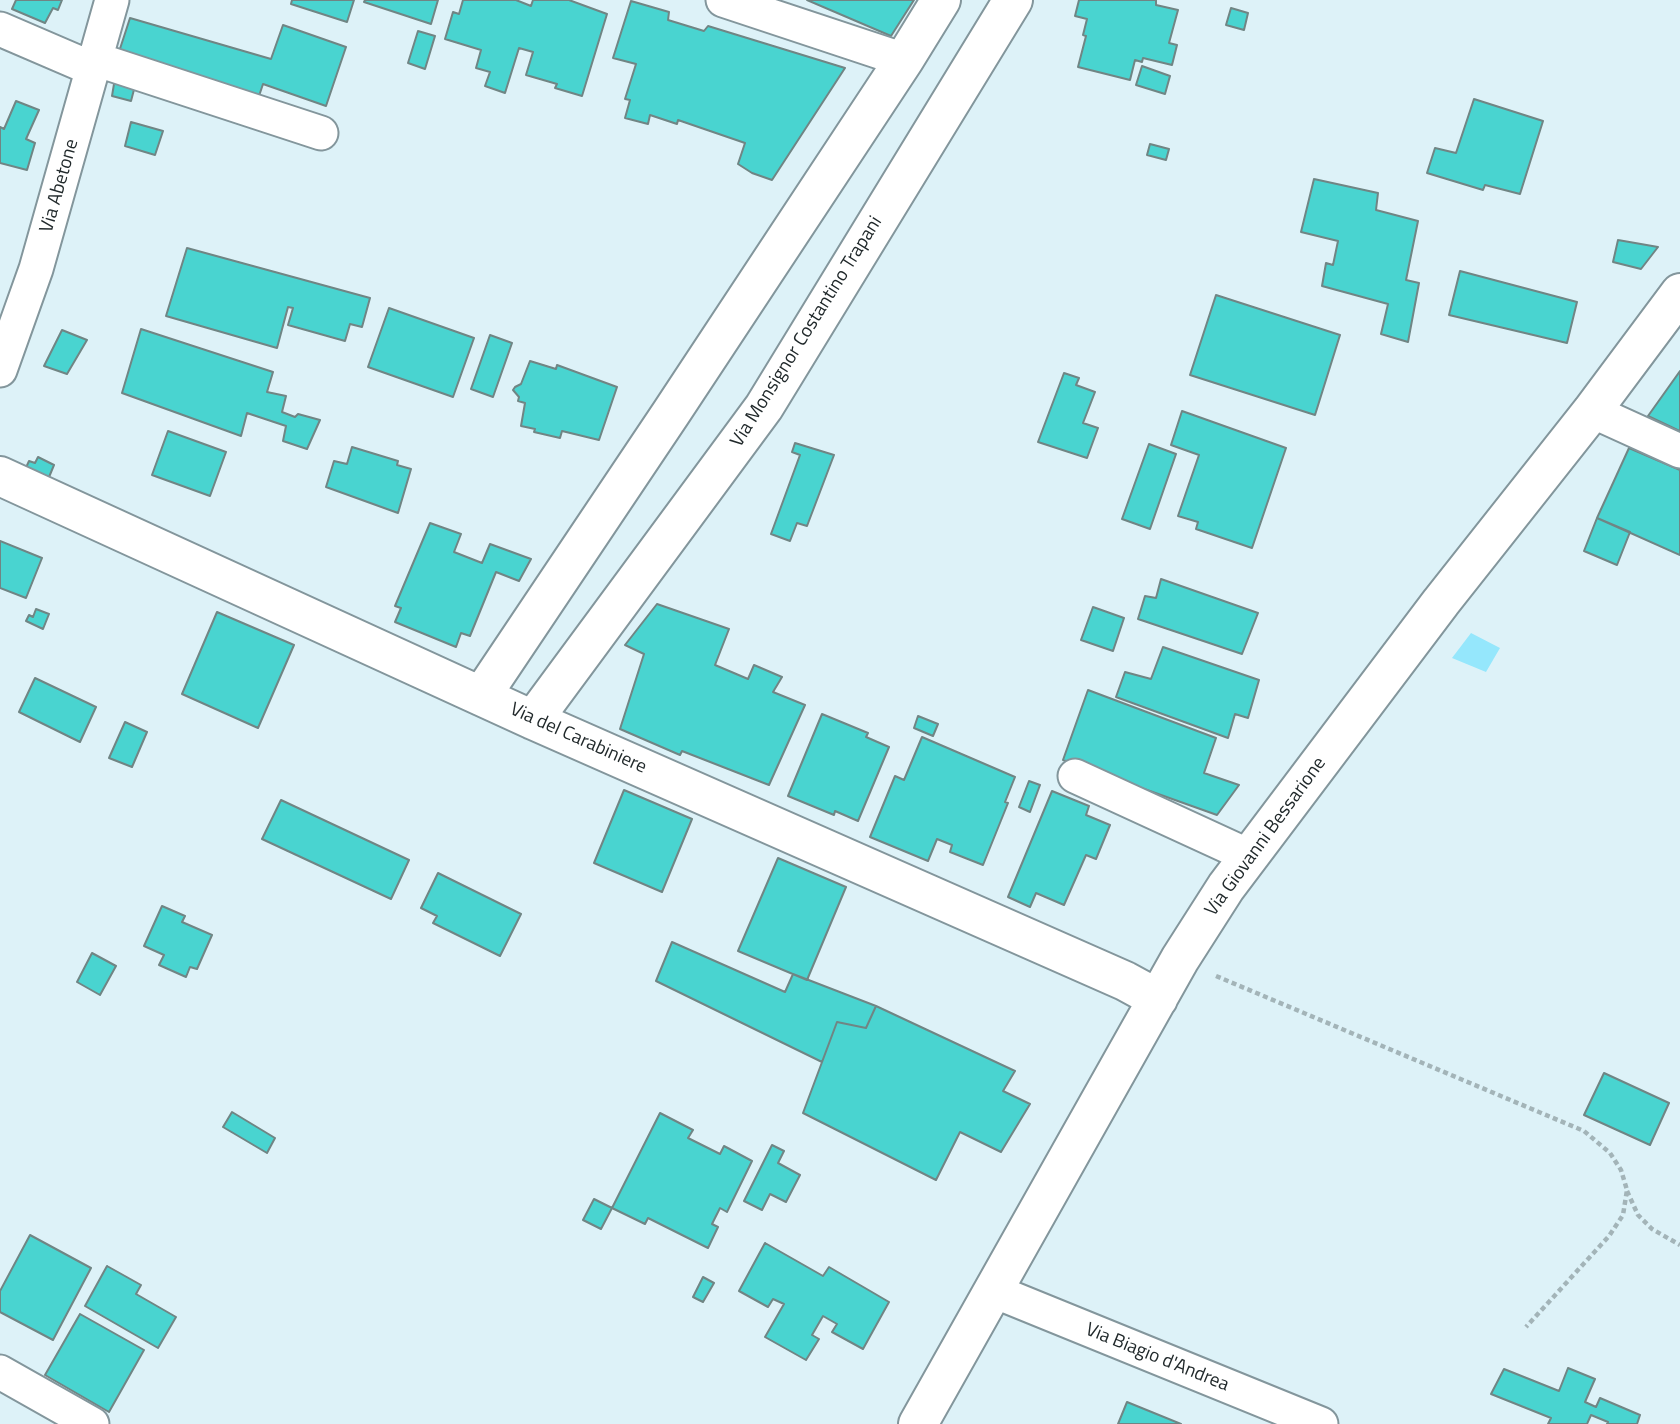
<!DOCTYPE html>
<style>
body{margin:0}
canvas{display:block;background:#ddf2f8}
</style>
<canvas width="1680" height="1424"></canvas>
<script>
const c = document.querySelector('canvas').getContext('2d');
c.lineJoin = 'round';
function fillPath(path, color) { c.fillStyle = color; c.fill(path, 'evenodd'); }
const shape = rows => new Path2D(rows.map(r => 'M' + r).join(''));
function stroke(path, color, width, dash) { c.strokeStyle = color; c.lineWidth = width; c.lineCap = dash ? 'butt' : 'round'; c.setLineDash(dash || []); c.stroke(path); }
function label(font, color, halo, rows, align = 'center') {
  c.font = font + ' "Titillium Web",sans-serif'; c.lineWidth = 7; c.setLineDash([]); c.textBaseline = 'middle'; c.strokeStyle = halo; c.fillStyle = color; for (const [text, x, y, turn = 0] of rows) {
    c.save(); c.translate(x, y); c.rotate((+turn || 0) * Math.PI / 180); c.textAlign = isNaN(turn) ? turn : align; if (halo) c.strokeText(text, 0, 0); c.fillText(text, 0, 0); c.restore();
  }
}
fillPath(shape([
 [1471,633,1500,648,1486,672,1452,658]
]), '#95e7fc');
const building = shape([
 [16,0,62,0,58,10,53,8,45,23,12,9,16,0],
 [292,0,354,0,347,22,291,4,292,0],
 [365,0,438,0,431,24,364,2,365,0],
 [463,0,516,0,531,6,533,0,569,0,607,14,582,96,555,88,557,84,526,75,533,52,519,48,505,93,485,86,490,72,476,68,481,50,445,39,453,12,459,14,463,0],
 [807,0,914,0,891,36,807,0],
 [1079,0,1156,0,1156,5,1178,10,1169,43,1177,45,1172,65,1143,58,1142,62,1135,60,1130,80,1078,67,1086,36,1083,35,1087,19,1075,16,1079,0],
 [631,1,669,12,668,20,704,31,708,26,845,68,772,180,752,173,738,164,745,143,678,120,677,124,650,115,648,124,625,118,630,100,625,99,636,64,613,58,631,1],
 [1231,8,1248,13,1244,30,1226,25,1231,8],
 [130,18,271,59,283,25,346,47,326,106,263,84,256,105,117,58,130,18],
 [418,31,435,36,425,69,408,63,418,31],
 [1142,66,1170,76,1165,94,1136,85,1142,66],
 [115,78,136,82,131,101,112,96,115,78],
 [1474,99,1543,121,1520,194,1485,185,1483,190,1427,173,1435,148,1456,153,1474,99],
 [16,101,39,110,26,139,35,143,27,170,0,163,0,127,4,129,16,101],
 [131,122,163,131,155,155,125,146,131,122],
 [1150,144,1169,149,1166,160,1147,155,1150,144],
 [1314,179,1378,193,1376,210,1418,221,1406,280,1419,283,1408,342,1381,334,1388,304,1322,286,1326,263,1333,265,1338,241,1301,232,1314,179],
 [1618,240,1658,247,1641,269,1613,262,1618,240],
 [187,248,370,298,362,327,350,324,345,341,288,325,293,308,288,307,277,348,166,316,187,248],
 [1460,271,1577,302,1567,343,1449,315,1460,271],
 [1216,295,1340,335,1315,415,1190,375,1216,295],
 [389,308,474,338,453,397,368,367,389,308],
 [141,329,273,372,267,392,286,396,282,412,295,417,298,414,320,420,307,449,283,441,286,426,247,413,241,436,122,393,141,329],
 [62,330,87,340,67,374,44,366,62,330],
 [490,335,512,343,493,397,471,389,490,335],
 [530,361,556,369,557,365,617,387,599,440,562,431,560,438,534,432,535,429,521,426,525,403,518,401,519,397,513,390,515,387,521,384,530,361],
 [1680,371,1680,431,1648,416,1680,371],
 [1064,373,1079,378,1076,385,1095,392,1083,423,1098,428,1087,458,1038,442,1064,373],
 [1182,411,1286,448,1252,548,1196,529,1198,522,1178,516,1199,455,1171,445,1182,411],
 [168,431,226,452,210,496,152,475,168,431],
 [795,443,834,455,807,526,797,523,790,541,771,534,800,455,792,452,795,443],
 [1149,444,1176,454,1150,529,1122,519,1149,444],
 [352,447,398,461,397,465,411,469,398,513,326,487,334,461,347,464,352,447],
 [1629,448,1680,470,1680,555,1597,518,1629,448],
 [38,457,54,465,47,482,24,472,29,461,35,463,38,457],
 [1597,518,1630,532,1617,565,1584,551,1597,518],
 [430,523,461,534,454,552,482,563,490,544,531,559,519,581,496,572,470,636,461,633,456,647,395,622,401,608,395,606,430,523],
 [0,541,42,558,26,598,0,588,0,541],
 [1161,579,1258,613,1242,654,1138,619,1145,596,1156,598,1161,579],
 [657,604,729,629,715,665,748,679,754,665,782,677,773,692,805,705,769,785,682,751,680,755,620,729,644,654,625,645,657,604],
 [1093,607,1124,618,1113,651,1081,640,1093,607],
 [36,609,49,614,43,629,26,621,29,615,33,617,36,609],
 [217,612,294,645,258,728,182,694,217,612],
 [1163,647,1259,680,1248,718,1235,714,1228,738,1116,697,1125,672,1151,679,1163,647],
 [35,678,96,707,80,742,19,712,35,678],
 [1088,690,1216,738,1204,773,1239,785,1217,815,1063,760,1088,690],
 [822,714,868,733,866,737,889,747,858,821,835,811,834,815,788,796,822,714],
 [918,716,938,724,933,736,914,728,918,716],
 [125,722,147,732,132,767,109,758,125,722],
 [922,737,1015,777,1005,802,1008,803,983,865,950,852,952,845,937,839,928,861,870,837,895,776,904,780,922,737],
 [1029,781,1040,785,1030,812,1019,807,1029,781],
 [624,790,692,819,662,892,594,863,624,790],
 [1052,791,1089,806,1086,815,1110,825,1096,859,1086,855,1064,905,1036,893,1030,907,1008,897,1052,791],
 [281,800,409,860,391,899,262,839,281,800],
 [778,858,846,887,807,980,738,951,778,858],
 [438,873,521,914,500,956,433,923,437,916,421,908,438,873],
 [162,906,185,916,182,922,212,935,197,969,190,967,186,977,159,965,164,955,144,946,162,906],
 [672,942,785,992,793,974,876,1006,866,1028,837,1022,822,1062,656,981,672,942],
 [92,953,116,966,100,995,77,982,92,953],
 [876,1006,1015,1071,1003,1091,1030,1104,1001,1152,960,1132,936,1180,803,1113,837,1022,866,1028,876,1006],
 [1604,1073,1669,1103,1650,1145,1584,1115,1604,1073],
 [232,1112,275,1138,267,1153,223,1127,232,1112],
 [660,1113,693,1130,688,1138,720,1154,724,1146,752,1161,727,1212,720,1208,712,1224,718,1227,708,1248,648,1218,645,1224,612,1208,660,1113],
 [772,1145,784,1151,778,1163,800,1175,786,1202,770,1194,762,1210,744,1201,772,1145],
 [594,1199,612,1208,601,1229,583,1220,594,1199],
 [30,1235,91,1268,53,1340,0,1312,0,1291,30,1235],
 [765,1243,823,1276,829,1267,889,1302,863,1349,832,1332,837,1324,823,1316,812,1335,819,1339,806,1360,765,1337,784,1304,773,1299,768,1307,739,1291,765,1243],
 [107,1266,141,1285,136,1294,176,1317,158,1348,85,1306,107,1266],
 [703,1277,714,1283,703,1302,693,1297,703,1277],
 [80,1314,144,1350,109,1412,45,1375,80,1314],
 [1568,1368,1595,1379,1585,1402,1596,1407,1600,1398,1640,1415,1637,1424,1607,1424,1608,1422,1591,1415,1587,1424,1548,1424,1551,1418,1491,1394,1504,1369,1559,1391,1568,1368],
 [1127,1402,1181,1424,1118,1424,1127,1402]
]);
fillPath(building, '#49d4d0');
stroke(building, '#708584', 2);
const street = shape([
 [723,0,904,60],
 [0,29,93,69],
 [95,59,321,133],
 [0,370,36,269,112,0],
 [1592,411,1680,451],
 [1075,776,1249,856],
 [994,1291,1321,1424],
 [0,1372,92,1424]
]);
const secondary = shape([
 [0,476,533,720,1125,981,1158,999],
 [482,695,671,413,904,60,941,0],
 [533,720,764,407,1013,0],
 [918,1424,1180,959,1226,887,1441,602,1592,411,1680,293]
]);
stroke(street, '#83969c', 37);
stroke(secondary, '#83969c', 42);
stroke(shape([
 [1216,976,1584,1131,1610,1153,1621,1170,1627,1190,1623,1215,1609,1236,1526,1327],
 [1627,1191,1638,1215,1652,1229,1680,1245]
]), '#a3b4b8', 4.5, [5, 3.5]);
stroke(street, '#fff', 33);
stroke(secondary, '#fff', 38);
label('19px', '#21292b', '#fff', [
 ["Via Abetone",60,186,-74],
 ["Via Monsignor Costantino Trapani",807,332,-58],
 ["Via del Carabiniere",578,739,24],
 ["Via Giovanni Bessarione",1266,837,-54],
 ["Via Biagio d'Andrea",1157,1358,22]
]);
</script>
